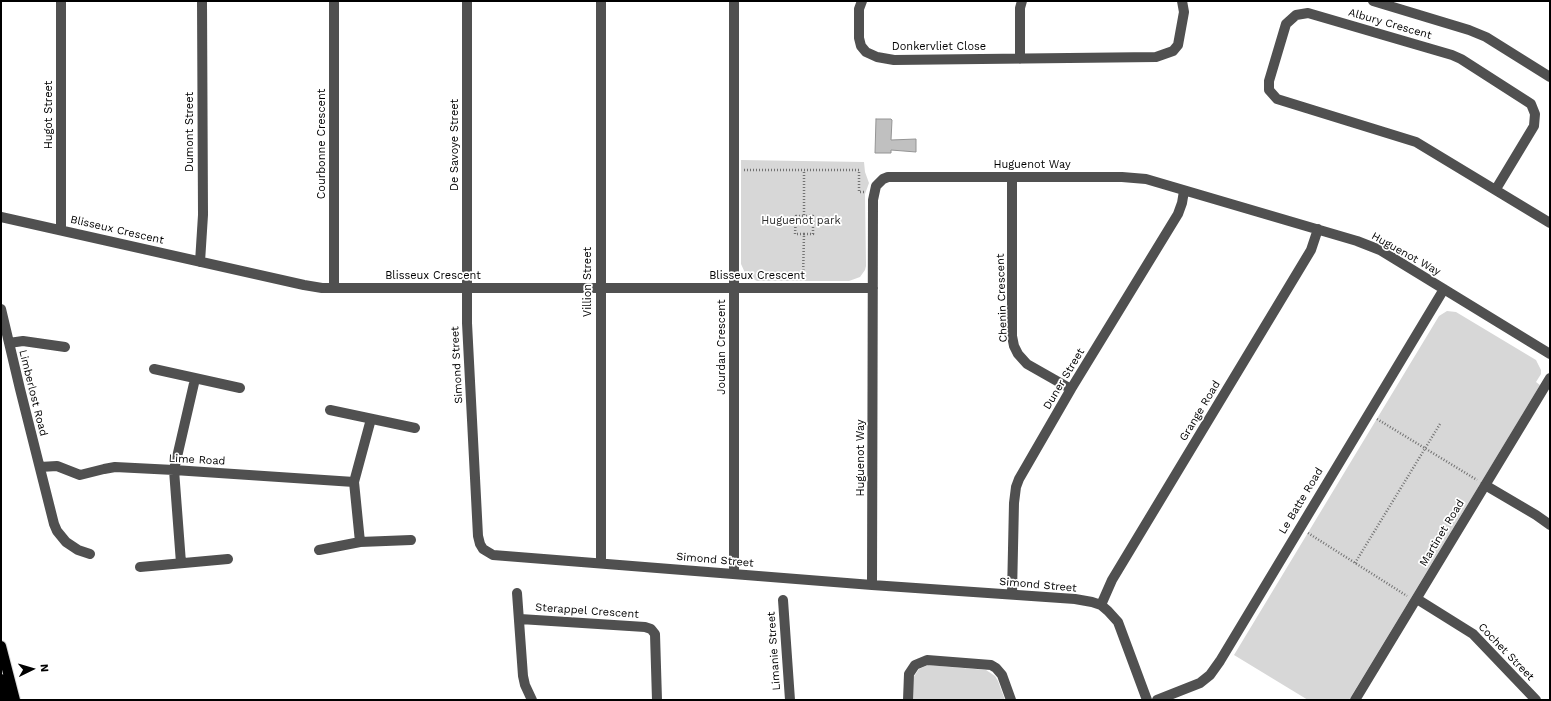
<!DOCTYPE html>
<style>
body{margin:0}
#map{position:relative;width:1551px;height:701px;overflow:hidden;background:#fff;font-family:"Work Sans",sans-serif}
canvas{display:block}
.frame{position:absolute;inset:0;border:2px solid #000;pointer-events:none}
.north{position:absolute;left:12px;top:649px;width:40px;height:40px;-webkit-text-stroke:3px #fff;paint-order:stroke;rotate:85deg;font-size:11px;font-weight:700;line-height:16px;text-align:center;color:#000}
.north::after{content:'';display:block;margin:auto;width:14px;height:18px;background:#000;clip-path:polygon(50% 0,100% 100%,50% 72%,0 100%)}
</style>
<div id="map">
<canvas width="1551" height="701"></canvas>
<div class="frame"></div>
<div class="north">N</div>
</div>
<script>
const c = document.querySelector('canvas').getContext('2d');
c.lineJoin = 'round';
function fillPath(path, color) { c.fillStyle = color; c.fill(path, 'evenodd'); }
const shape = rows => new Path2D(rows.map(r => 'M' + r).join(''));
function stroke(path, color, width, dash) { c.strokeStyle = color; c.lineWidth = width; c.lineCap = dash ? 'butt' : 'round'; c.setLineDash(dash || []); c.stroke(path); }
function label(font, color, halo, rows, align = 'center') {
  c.font = font + ' "Work Sans",sans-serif'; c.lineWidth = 3.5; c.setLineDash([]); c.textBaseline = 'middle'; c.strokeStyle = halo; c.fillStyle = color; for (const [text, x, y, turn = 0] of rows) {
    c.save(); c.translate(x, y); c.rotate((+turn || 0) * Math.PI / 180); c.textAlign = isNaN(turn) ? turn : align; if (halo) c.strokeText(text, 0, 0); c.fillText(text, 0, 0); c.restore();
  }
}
fillPath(shape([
 [741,160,864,162,865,172,869,183,865,194,866,266,865,270,860,277,849,281,757,281,746,275,741,264],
 [1447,311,1456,312,1536,360,1541,370,1541,374,1536,382,1540,385,1349,700,1308,700,1234,655,1439,316],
 [928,665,986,670,995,676,998,681,1005,700,913,700,913,678,919,669]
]), '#d7d7d7');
const building = shape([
 [876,119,891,119,892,120,891,140,916,139,916,152,891,150,891,153,875,153,876,119]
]);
fillPath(building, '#c0c0c0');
stroke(building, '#949494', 1);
const major = shape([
 [1,646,15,700],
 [1,679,6,700]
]);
stroke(major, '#dbdbdb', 12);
stroke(shape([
 [744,170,859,170,859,192,865,192],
 [804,234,795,234,796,216,804,216,804,170],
 [803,279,804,234,813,234,813,216,804,216],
 [1377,419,1477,480],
 [1308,533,1407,596],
 [1355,563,1440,424]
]), '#727272', 2.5, [1, 2]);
stroke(shape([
 [61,1,61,229],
 [334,1,334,288],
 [467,1,467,323,478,536,480,544,483,549,493,555,872,585,1075,599,1092,602,1101,605,1108,611,1118,622,1147,700],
 [601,1,601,563],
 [862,1,859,9,859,38,861,46,866,52,877,57,894,60,1156,57,1173,51,1178,45,1184,12,1182,1],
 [1373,1,1469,30,1486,37,1550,77],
 [1020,59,1020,8,1022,1],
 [1012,177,1012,336,1014,346,1018,354,1027,364,1071,389],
 [1496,189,1534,126,1535,114,1531,104,1528,102,1461,59,1452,55,1308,13,1296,15,1286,24,1269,81,1269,90,1277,99,1416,142,1550,223],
 [1,217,304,285,322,288,873,288],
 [200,262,203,215,202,1],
 [1,309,20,389,54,524,57,531,66,542,78,550,90,554],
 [9,343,23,341,65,347],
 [154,369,240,388],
 [330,410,415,428],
 [40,467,57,466,80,475,104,469,115,467,174,470,354,482],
 [1485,485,1536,515,1550,525],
 [360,542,354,482,371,419],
 [319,550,360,542,411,540],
 [181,563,174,470,195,379],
 [140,567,228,559],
 [734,574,734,1],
 [872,585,873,200,876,186,883,179,888,177,1122,177,1146,179,1357,241,1380,250,1550,354],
 [517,593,523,676,525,685,532,700],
 [1012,594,1014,503,1016,487,1019,479,1071,389,1178,214,1182,203,1184,191],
 [1417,599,1473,634,1536,700],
 [783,600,790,700],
 [1101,605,1112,580,1311,250,1318,229],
 [520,619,645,627,651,629,655,634,657,700],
 [908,700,909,674,915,665,927,660,991,665,996,668,1002,675,1011,700],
 [1157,700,1200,683,1210,675,1220,661,1444,289],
 [1355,700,1550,378]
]), '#505050', 10);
stroke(major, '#000', 10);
label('11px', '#000', '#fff', [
 ["Albury Crescent",1390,24,16],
 ["Donkervliet Close",939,47],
 ["Hugot Street",49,115,-90],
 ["Dumont Street",190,132,-90],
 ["Courbonne Crescent",322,144,-90],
 ["De Savoye Street",455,145,-90],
 ["Huguenot Way",1032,165],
 ["Blisseux Crescent",117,230,13],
 ["Huguenot Way",1406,254,29],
 ["Blisseux Crescent",433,276],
 ["Blisseux Crescent",757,276],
 ["Villion Street",588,282,-90],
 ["Chenin Crescent",1002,298,-92],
 ["Jourdan Crescent",722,347,-90],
 ["Simond Street",457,365,-93],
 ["Duner Street",1064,379,-59],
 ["Limberlost Road",33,393,76],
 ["Grange Road",1200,411,-59],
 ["Huguenot Way",861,458,-90],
 ["Lime Road",197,460,3],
 ["Le Batte Road",1301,501,-59],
 ["Martinet Road",1442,533,-59],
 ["Simond Street",715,560,5],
 ["Simond Street",1038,585,5],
 ["Sterappel Crescent",587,611,4],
 ["Limanie Street",774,651,-94],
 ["Cochet Street",1506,652,46]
]);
label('11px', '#2e2e2e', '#fff', [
 ["Huguenot park",801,221]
]);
</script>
